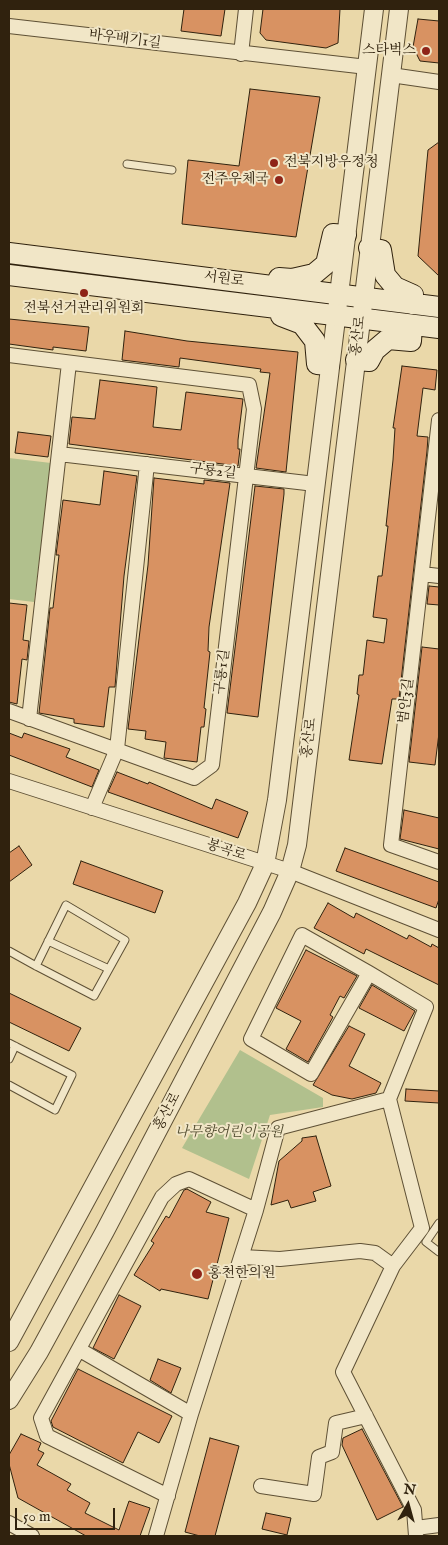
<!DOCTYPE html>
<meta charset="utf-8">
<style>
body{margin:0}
#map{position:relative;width:448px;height:1545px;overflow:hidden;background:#ead8a9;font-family:"IM FELL English",serif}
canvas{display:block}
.frame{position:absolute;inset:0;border:10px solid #30220e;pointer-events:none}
.north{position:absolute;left:383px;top:1480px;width:50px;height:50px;-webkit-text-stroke:4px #f1e6c7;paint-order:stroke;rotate:7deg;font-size:14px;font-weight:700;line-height:20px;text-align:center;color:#30220e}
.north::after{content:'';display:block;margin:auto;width:18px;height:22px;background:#30220e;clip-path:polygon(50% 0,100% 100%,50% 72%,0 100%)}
.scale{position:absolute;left:15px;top:1508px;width:100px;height:22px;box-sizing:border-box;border:2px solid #30220e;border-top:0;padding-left:6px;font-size:15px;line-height:18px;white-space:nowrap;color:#30220e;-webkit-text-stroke:4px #f1e6c7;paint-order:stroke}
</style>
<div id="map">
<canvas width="448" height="1545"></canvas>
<div class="frame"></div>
<div class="north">N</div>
<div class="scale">50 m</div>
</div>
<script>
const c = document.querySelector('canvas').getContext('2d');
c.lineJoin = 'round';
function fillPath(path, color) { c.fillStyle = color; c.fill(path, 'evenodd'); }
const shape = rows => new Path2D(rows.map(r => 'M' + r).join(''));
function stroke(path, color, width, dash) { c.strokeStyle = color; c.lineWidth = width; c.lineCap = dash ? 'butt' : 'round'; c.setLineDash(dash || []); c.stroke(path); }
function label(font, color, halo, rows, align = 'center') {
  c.font = font + ' "IM FELL English","Noto Serif KR",serif'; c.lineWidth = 4; c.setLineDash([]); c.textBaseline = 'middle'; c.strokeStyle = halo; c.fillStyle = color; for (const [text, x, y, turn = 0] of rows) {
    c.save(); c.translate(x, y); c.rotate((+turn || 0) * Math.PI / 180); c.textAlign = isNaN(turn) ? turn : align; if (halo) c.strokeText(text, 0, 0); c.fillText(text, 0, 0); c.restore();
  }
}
fillPath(shape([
 [9,458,51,463,34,602,9,599],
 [240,1050,323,1098,323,1107,270,1115,249,1179,182,1148]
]), '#b1c08d');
const building = shape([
 [184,9,225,9,221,36,181,31,184,9],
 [263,9,340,9,338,43,326,48,266,40,260,33,263,9],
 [418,19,439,21,439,63,420,61,413,47,418,19],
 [250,89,320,97,296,237,182,224,188,160,239,166,250,89],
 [439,142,439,276,418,256,428,150,439,142],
 [9,319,89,327,86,351,53,347,53,350,9,344,9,319],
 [125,331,187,341,298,352,286,472,256,468,270,373,260,372,261,369,180,358,179,367,122,360,125,331],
 [402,366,437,370,435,390,423,388,417,436,428,437,427,451,399,699,392,699,382,764,349,760,359,695,357,694,359,675,363,675,367,640,384,643,387,619,373,617,378,576,382,576,388,526,386,526,393,460,395,428,393,428,402,366],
 [100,380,157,387,153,427,181,430,186,392,243,399,238,440,238,449,240,449,238,466,69,444,72,417,95,419,100,380],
 [18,432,51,436,48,457,15,453,18,432],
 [104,471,137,476,124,576,115,687,109,687,104,727,74,723,74,719,39,713,50,608,53,608,59,555,56,555,63,500,100,505,104,471],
 [154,478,204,484,204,480,230,483,209,627,208,651,210,652,204,708,206,709,204,727,201,727,197,762,164,758,166,742,145,739,146,731,128,729,148,565,154,478],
 [255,486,284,489,284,494,258,717,227,713,255,486],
 [429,586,439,587,439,605,427,604,429,586],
 [9,603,27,605,23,640,29,641,27,660,22,659,17,704,9,702,9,603],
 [422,647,439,649,439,733,435,765,409,762,422,647],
 [9,733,22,738,24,733,70,749,66,757,99,770,92,787,9,755,9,733],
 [117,772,148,784,149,782,212,809,216,799,248,812,238,838,108,792,117,772],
 [404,810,439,818,439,849,400,839,404,810],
 [19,846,32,865,9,882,9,853,19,846],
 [345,848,439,882,439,899,436,908,336,871,345,848],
 [81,861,163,891,155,913,73,884,81,861],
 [328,903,354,918,356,913,407,939,409,935,431,947,432,944,439,948,439,985,366,949,364,954,314,928,328,903],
 [306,950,357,976,344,998,340,996,330,1015,333,1017,308,1062,286,1049,301,1021,276,1008,306,950],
 [372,985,415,1011,404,1031,359,1008,372,985],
 [9,993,81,1028,69,1051,9,1022,9,993],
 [349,1026,365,1034,349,1066,381,1083,376,1093,352,1099,332,1095,313,1085,349,1026],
 [406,1089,439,1091,439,1103,405,1101,406,1089],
 [316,1136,331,1186,313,1192,316,1201,291,1208,288,1200,271,1205,279,1161,302,1141,302,1138,316,1136],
 [187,1189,211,1202,206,1212,229,1218,208,1299,161,1289,160,1291,134,1275,154,1243,151,1241,166,1216,169,1218,184,1190,187,1189],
 [119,1295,141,1306,114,1359,93,1348,119,1295],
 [158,1359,181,1368,171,1393,150,1380,158,1359],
 [78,1369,172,1416,159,1443,138,1432,123,1463,53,1427,51,1421,78,1369],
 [362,1429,403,1507,377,1520,342,1445,343,1438,362,1429],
 [21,1434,41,1443,38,1450,44,1453,37,1465,71,1484,67,1490,90,1503,85,1513,119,1530,129,1501,150,1508,140,1536,86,1536,18,1498,9,1464,9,1455,21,1434],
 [210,1438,239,1446,215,1536,200,1536,185,1532,210,1438],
 [266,1513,291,1518,287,1535,262,1529,266,1513]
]);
fillPath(building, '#d89262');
stroke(building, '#30220e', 1);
const service = shape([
 [127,164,172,170],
 [48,941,109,969],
 [9,951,36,966,94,996,125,940,66,905,36,966],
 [9,1043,72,1075,55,1110,9,1085],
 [9,1059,15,1046],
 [439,1223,426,1242,439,1252]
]);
const minor = shape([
 [9,26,367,67],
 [241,54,246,9],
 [391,75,439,82],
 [9,355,249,385,254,409,212,765,194,778,9,711],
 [439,420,391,845,439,862],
 [59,454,315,484],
 [422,574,439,576],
 [29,719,69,363],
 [9,781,290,871,439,930],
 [92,808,117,749,147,464],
 [369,973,311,1074,251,1039,302,935,369,973,426,1007,389,1099,422,1228,393,1266,343,1372,414,1510,416,1536],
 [242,1257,280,1259,360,1251,375,1253,393,1266],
 [80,1350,191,1414],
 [261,1486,314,1494,319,1457,332,1452,336,1423,366,1416],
 [168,1496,47,1436,41,1418,162,1197,176,1184,189,1179,256,1210],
 [9,1523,32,1536],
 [416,1528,439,1525],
 [156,1536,191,1414,256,1210,278,1128,389,1099]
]);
const tertiary = shape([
 [9,1342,247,903,265,864,277,800,374,9],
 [9,1400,39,1352,105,1231,272,912,290,871,297,845,399,9]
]);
const secondary = shape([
 [369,248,381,250,385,275,395,287,413,295,412,304],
 [9,253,439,307],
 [9,275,439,328],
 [279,278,292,279,314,274,326,264,333,234,346,235],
 [281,316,302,324,315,341,317,364,329,365],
 [356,360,369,361,375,350,388,339,411,341,412,325]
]);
stroke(service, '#5e5035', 9);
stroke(minor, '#5e5035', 16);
stroke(tertiary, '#5e5035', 20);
stroke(secondary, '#30220e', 22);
stroke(service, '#f1e6c7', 7);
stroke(minor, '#f1e6c7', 14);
stroke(tertiary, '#f1e6c7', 18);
stroke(secondary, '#f1e6c7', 20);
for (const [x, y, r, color] of [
 [426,51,5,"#8f2418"],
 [274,163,5,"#8f2418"],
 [279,180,5,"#8f2418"],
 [84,293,5,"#8f2418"],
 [197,1274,6,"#8f2418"]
]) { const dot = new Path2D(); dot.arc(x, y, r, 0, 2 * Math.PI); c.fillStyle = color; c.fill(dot); stroke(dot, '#f1e6c7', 2); }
label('14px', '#30220e', '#f1e6c7', [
 ["바우배기1길",125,40,7],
 ["서원로",224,280,7],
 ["홍산로",359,336,-83],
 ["구룡2길",213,472,7],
 ["구룡1길",223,672,-83],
 ["범안3길",407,701,-83],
 ["홍산로",310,738,-83],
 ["봉곡로",226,851,18],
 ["홍산로",168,1112,-62]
]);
label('14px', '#30220e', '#f1e6c7', [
 ["스타벅스",416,51],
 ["전북지방우정청",284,163,"left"],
 ["전주우체국",269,180],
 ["전북선거관리위원회",84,309,"center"],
 ["홍천한의원",208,1274,"left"]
], 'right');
label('italic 14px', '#504a2e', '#f1e6c7', [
 ["나무향어린이공원",229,1133]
]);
</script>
